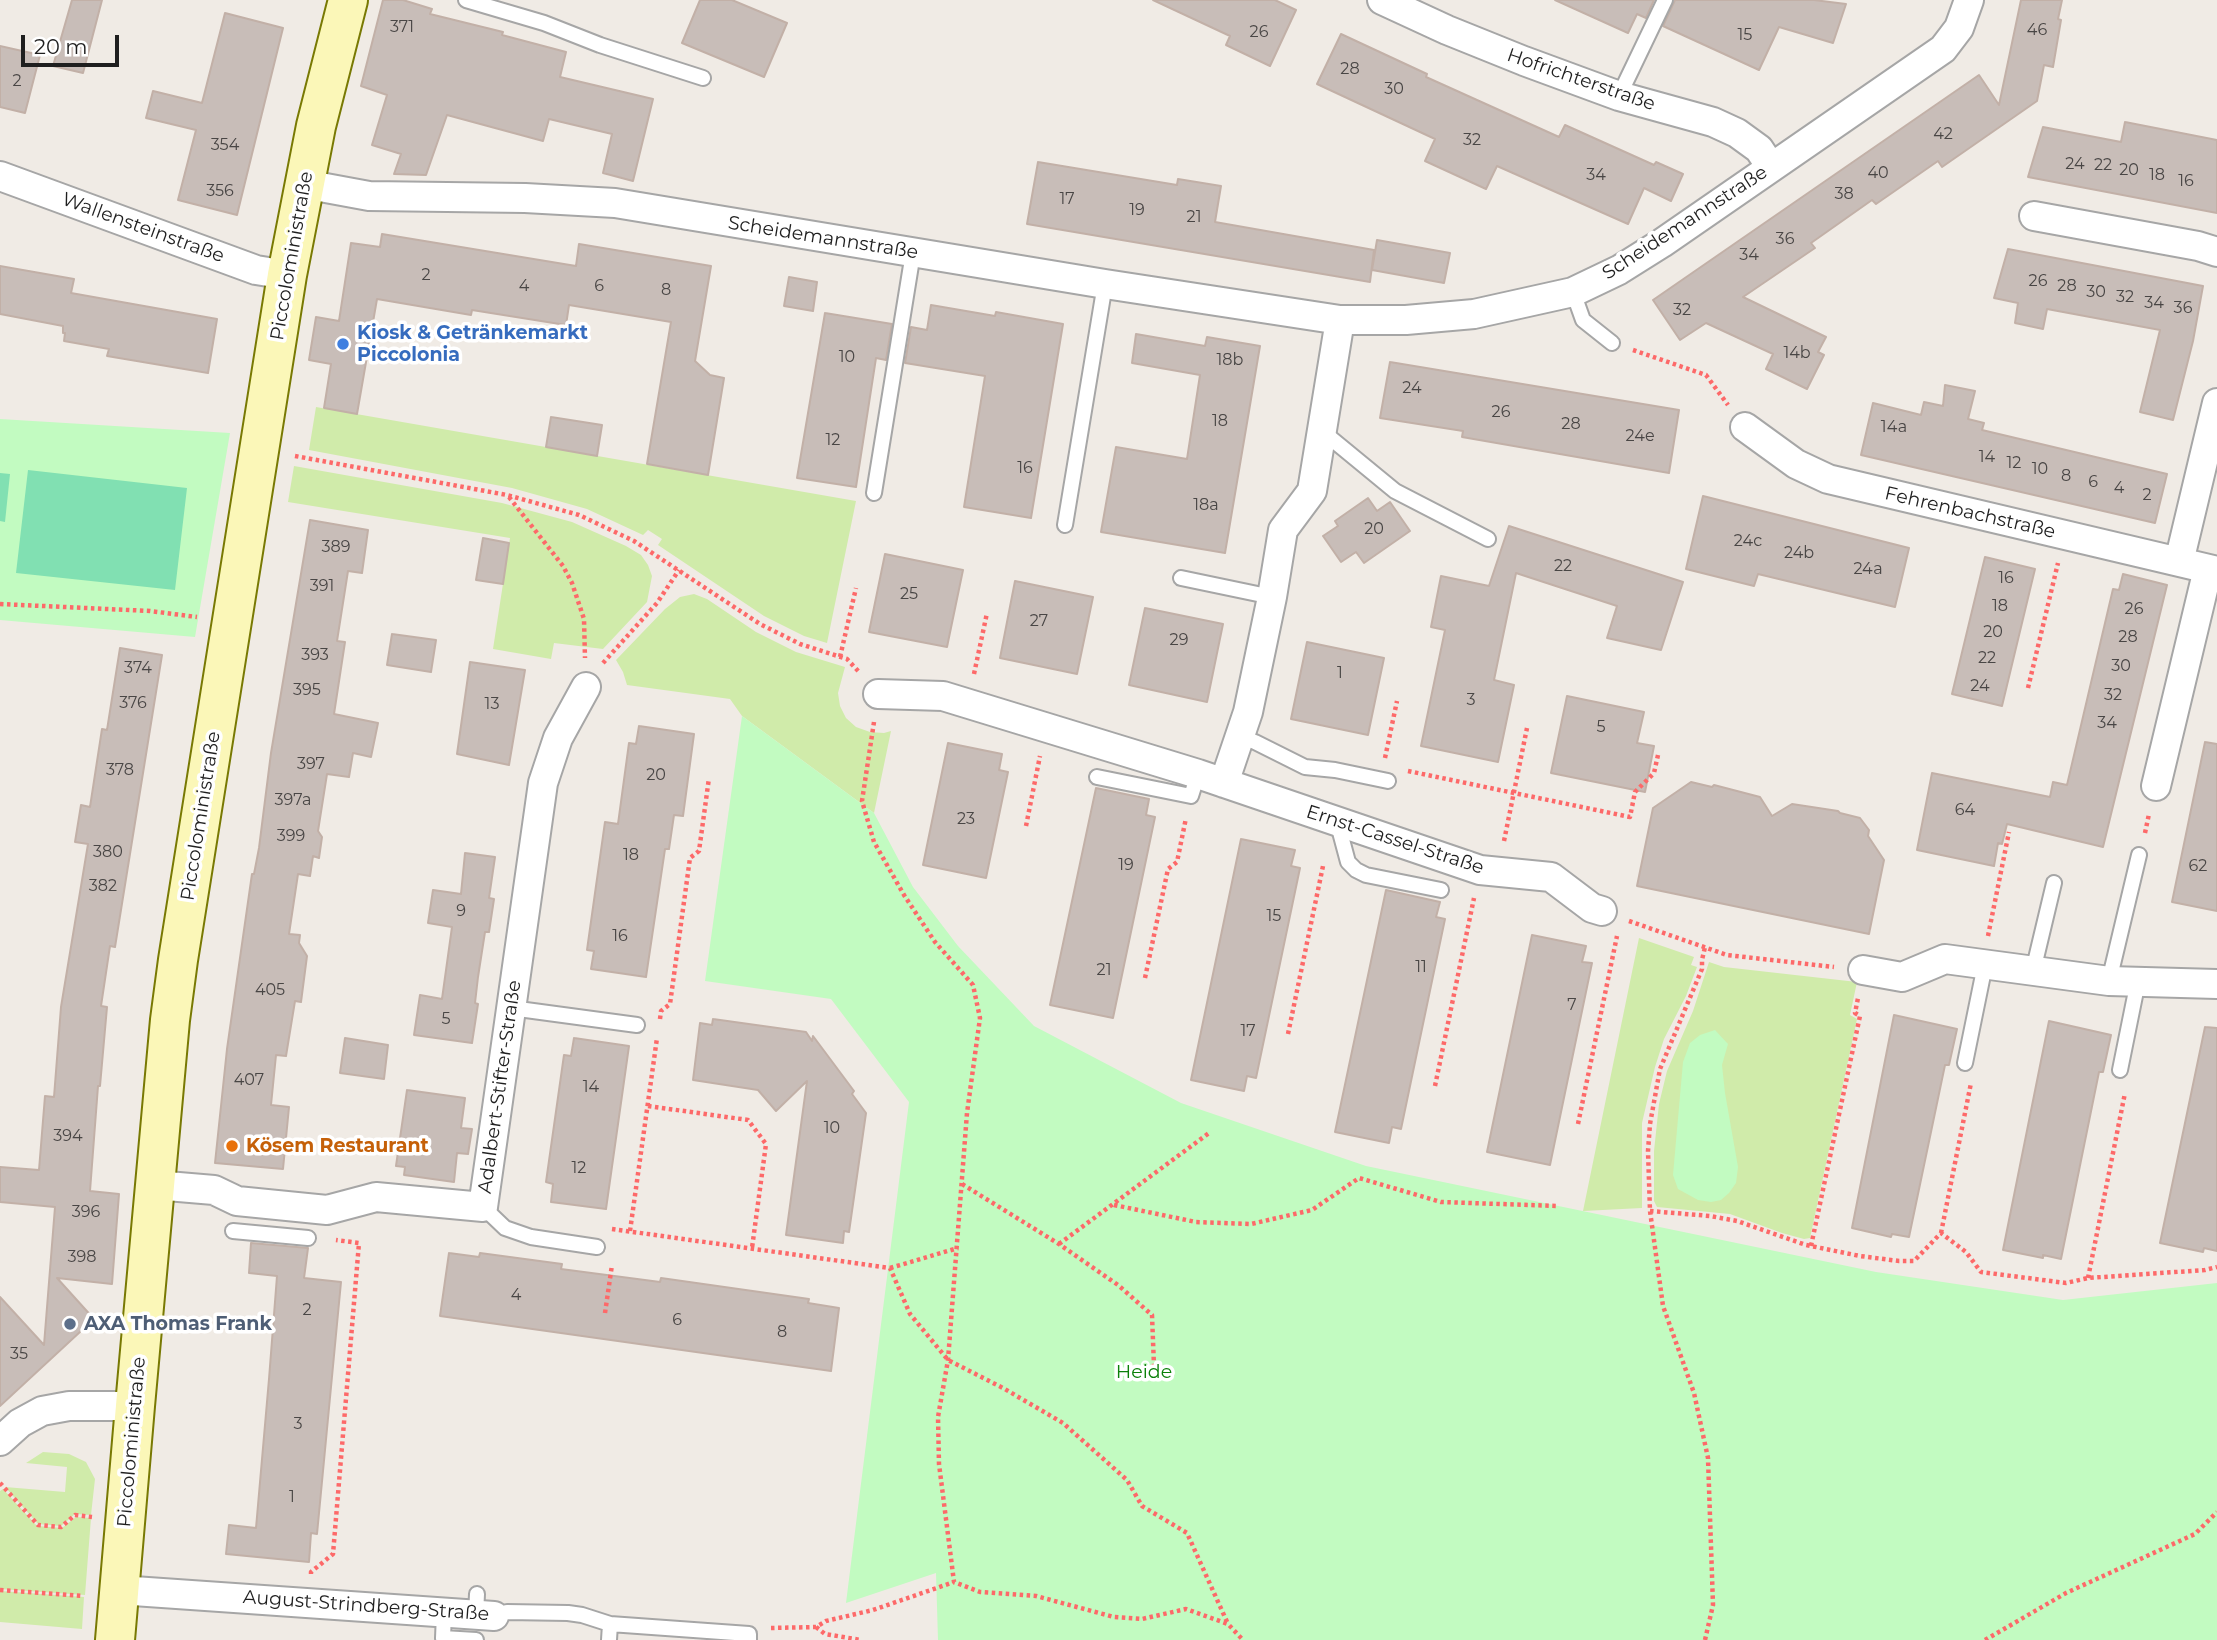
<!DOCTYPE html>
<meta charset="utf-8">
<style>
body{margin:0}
#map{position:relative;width:2217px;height:1640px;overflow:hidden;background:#f0ebe5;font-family:Montserrat,sans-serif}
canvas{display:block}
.scale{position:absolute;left:21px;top:35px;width:98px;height:32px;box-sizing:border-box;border:4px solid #1f1f1f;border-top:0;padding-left:9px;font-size:21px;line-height:24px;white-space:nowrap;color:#1f1f1f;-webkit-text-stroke:5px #fff;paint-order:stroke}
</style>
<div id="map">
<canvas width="2217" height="1640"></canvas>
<div class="scale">20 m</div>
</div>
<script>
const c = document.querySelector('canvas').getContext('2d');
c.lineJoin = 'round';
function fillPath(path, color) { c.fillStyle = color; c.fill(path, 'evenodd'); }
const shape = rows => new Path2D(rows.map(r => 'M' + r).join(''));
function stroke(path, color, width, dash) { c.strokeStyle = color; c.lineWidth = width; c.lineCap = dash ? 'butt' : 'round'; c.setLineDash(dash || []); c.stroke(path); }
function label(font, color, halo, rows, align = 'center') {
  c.font = font + ' Montserrat,sans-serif'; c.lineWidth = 7; c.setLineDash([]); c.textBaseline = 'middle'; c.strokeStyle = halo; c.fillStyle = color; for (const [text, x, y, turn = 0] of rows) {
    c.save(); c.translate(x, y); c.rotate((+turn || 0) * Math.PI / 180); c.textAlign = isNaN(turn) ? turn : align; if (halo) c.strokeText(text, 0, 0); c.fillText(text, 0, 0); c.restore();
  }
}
fillPath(shape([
 [316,407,856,501,827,643,804,636,764,616,658,545,662,539,648,530,643,535,587,509,512,488,309,450],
 [294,466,502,503,572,522,626,546,641,555,648,565,652,576,647,602,603,649,554,643,551,659,493,649,510,538,288,502],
 [694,594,707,599,756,632,796,652,845,667,838,693,840,706,846,718,856,727,870,732,884,733,891,731,874,813,742,716,730,699,627,685,623,672,616,660,665,609,680,597],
 [1639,938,1694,957,1691,965,1697,967,1686,996,1664,1039,1655,1067,1642,1123,1642,1208,1583,1211],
 [1709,962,1724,967,1857,982,1850,1015,1857,1019,1810,1238,1804,1239,1782,1233,1730,1214,1657,1207,1654,1201,1654,1151,1659,1104,1667,1071,1693,1011],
 [43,1452,69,1454,86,1462,95,1479,91,1515,75,1514,61,1526,38,1524,5,1487,65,1492,67,1467,26,1463],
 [3,1489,37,1526,62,1528,76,1517,91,1518,85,1595,0,1589,0,1491],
 [0,1591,84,1597,82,1629,0,1622]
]), '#d0ebaa');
fillPath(shape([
 [0,419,230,433,195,637,0,620],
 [742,716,874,813,913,887,958,946,1034,1026,1181,1103,1366,1166,1876,1272,2063,1300,2217,1283,2217,1640,938,1640,936,1573,846,1603,909,1102,831,999,705,981],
 [1715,1030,1728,1044,1722,1065,1725,1093,1738,1167,1736,1183,1729,1193,1721,1200,1711,1202,1698,1200,1678,1189,1673,1175,1683,1062,1690,1043,1700,1035]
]), '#c2fbc1');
fillPath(shape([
 [28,470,187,488,175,590,16,573],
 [0,473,10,474,5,522,0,521]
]), '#81e0b2');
const building = shape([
 [72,0,102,0,83,73,53,66,72,0],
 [383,0,403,0,432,9,430,14,503,32,502,35,566,52,560,77,653,99,633,181,603,173,612,134,549,119,543,141,447,115,426,175,394,174,401,154,372,145,387,95,361,86,383,0],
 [700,0,732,0,787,23,764,77,682,43,700,0],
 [1153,0,1275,0,1296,10,1270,66,1226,45,1230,36,1153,0],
 [1555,0,1654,0,1646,18,1637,14,1628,33,1555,0],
 [1675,0,1814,0,1846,4,1833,43,1779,27,1759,70,1663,26,1675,0],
 [2021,0,2062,0,2058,19,2061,20,2053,67,2044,65,2037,101,1942,167,1938,161,1876,204,1872,200,1811,243,1815,248,1743,297,1826,337,1818,352,1824,355,1807,389,1766,369,1773,354,1706,323,1680,340,1653,300,1979,75,1999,105,2021,0],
 [225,13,283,28,237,215,178,200,196,130,146,118,153,91,202,103,225,13],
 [1341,34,1427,74,1426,77,1559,137,1565,125,1654,165,1656,162,1683,174,1671,201,1644,188,1628,224,1497,166,1486,189,1425,161,1435,139,1317,84,1341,34],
 [0,46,40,55,25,113,0,107,0,46],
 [2125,122,2217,140,2217,213,2028,177,2043,127,2121,142,2125,122],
 [1038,162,1177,185,1178,179,1221,186,1215,222,1374,250,1370,282,1027,224,1038,162],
 [382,234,576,266,579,244,711,266,695,361,710,375,724,378,708,475,647,464,671,322,569,305,566,325,472,310,471,315,377,299,357,414,324,408,331,364,309,360,316,317,339,321,351,243,380,247,382,234],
 [1377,240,1450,253,1444,283,1372,270,1377,240],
 [2008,249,2203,286,2193,341,2173,420,2140,412,2160,330,2047,309,2043,329,2015,323,2018,303,1994,298,2008,249],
 [0,266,74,279,71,293,217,319,208,373,107,356,109,349,64,341,65,333,63,333,63,326,0,314,0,266],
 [789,277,817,282,813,311,784,306,789,277],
 [931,305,995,316,996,312,1063,324,1031,518,964,507,985,376,905,363,911,327,927,330,931,305],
 [825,313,892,324,886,360,876,358,856,487,797,478,825,313],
 [1136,334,1205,346,1207,337,1260,346,1225,553,1101,532,1116,447,1187,459,1200,375,1132,363,1136,334],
 [1390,362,1679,410,1669,473,1462,437,1463,431,1380,418,1390,362],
 [1945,385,1975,391,1968,419,1984,423,1982,430,2167,474,2155,523,1861,455,1873,403,1921,415,1924,402,1943,406,1945,385],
 [551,417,602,425,597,456,546,447,551,417],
 [1703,496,1909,548,1895,607,1758,574,1754,586,1686,569,1703,496],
 [1368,498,1377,511,1390,502,1410,531,1364,563,1356,552,1341,562,1323,536,1338,526,1335,521,1368,498],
 [310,520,368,530,362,573,348,571,337,641,345,642,334,714,378,723,371,757,353,753,349,777,327,774,318,831,322,837,319,858,313,856,310,876,298,874,289,934,300,935,299,943,307,956,301,1002,295,1001,286,1056,276,1055,271,1105,289,1107,283,1169,215,1163,227,1049,252,874,254,874,259,848,271,753,310,520],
 [1509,526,1683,582,1661,650,1607,638,1617,606,1516,573,1494,680,1514,685,1498,762,1421,746,1445,630,1431,627,1441,576,1489,586,1509,526],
 [483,538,509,543,503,584,476,580,483,538],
 [885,554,963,570,947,647,869,632,885,554],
 [1985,557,2035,569,2002,706,1952,694,1985,557],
 [2123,574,2167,585,2103,847,2007,824,2002,844,1998,843,1994,866,1917,850,1932,773,2050,797,2053,782,2067,785,2113,589,2119,590,2123,574],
 [1015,581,1093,597,1077,674,1000,658,1015,581],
 [1145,608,1223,624,1207,702,1129,685,1145,608],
 [392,634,436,640,431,672,387,665,392,634],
 [1307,642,1384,658,1368,735,1291,719,1307,642],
 [120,648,162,655,115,947,110,946,101,1006,107,1007,100,1086,98,1086,90,1191,119,1194,112,1284,57,1278,94,1319,0,1406,0,1297,44,1345,55,1207,0,1202,0,1167,39,1170,45,1096,54,1097,61,1007,88,844,75,842,81,805,90,807,102,729,107,730,120,648],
 [470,662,525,670,509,765,457,754,470,662],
 [1567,696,1644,712,1637,743,1654,746,1645,792,1551,773,1567,696],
 [639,726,694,734,683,816,674,815,669,849,665,849,646,977,591,969,594,951,587,950,605,822,618,824,629,743,636,744,639,726],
 [2205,742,2217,744,2217,911,2172,902,2205,742],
 [948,743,1002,754,999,770,1008,772,986,878,923,865,948,743],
 [1691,782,1712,787,1714,785,1760,797,1772,816,1792,804,1838,811,1840,813,1860,818,1869,830,1868,836,1884,860,1869,934,1637,886,1653,808,1691,782],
 [1096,788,1149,799,1146,815,1155,817,1113,1018,1050,1005,1096,788],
 [1241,839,1295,850,1291,866,1300,868,1256,1078,1247,1076,1244,1091,1191,1080,1241,839],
 [465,853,495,857,489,898,494,899,489,932,485,932,478,977,475,1003,478,1004,472,1043,414,1035,420,995,442,999,452,927,428,923,433,890,461,894,465,853],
 [1386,890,1440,902,1436,917,1445,919,1401,1129,1392,1127,1389,1143,1335,1132,1386,890],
 [1532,935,1586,946,1582,962,1592,963,1550,1165,1487,1152,1532,935],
 [1894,1015,1957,1029,1949,1065,1945,1065,1909,1237,1892,1234,1891,1237,1852,1228,1894,1015],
 [713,1019,806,1032,812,1041,813,1036,854,1091,852,1094,866,1113,849,1232,844,1231,843,1243,786,1235,807,1081,776,1111,758,1090,693,1080,700,1023,712,1025,713,1019],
 [2049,1021,2111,1035,2103,1072,2099,1072,2061,1259,2043,1255,2043,1258,2003,1250,2049,1021],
 [2205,1027,2217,1028,2217,1251,2204,1248,2203,1252,2160,1243,2205,1027],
 [345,1038,388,1045,384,1079,340,1073,345,1038],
 [574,1038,629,1046,606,1209,551,1202,553,1184,546,1182,564,1055,571,1056,574,1038],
 [407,1090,465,1098,461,1128,472,1129,468,1154,457,1153,454,1182,404,1175,405,1167,396,1166,407,1090],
 [251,1243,308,1248,304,1278,341,1282,317,1534,311,1533,309,1562,226,1554,229,1525,256,1528,269,1379,277,1276,249,1273,251,1243],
 [449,1253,479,1257,480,1253,562,1264,561,1269,660,1282,661,1278,809,1299,808,1303,839,1308,831,1371,440,1316,449,1253]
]);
fillPath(building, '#c8bdb8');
stroke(building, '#c2b0a7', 2);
const lane = shape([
 [466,0,544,23,600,45,703,78],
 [1619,96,1665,0],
 [1573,292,1583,320,1612,343],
 [1322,431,1395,491,1488,539],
 [874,493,913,253],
 [1065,525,1105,284],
 [1181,578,1272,597],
 [1241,737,1255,742,1305,767,1335,770,1388,781],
 [1097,777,1191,796,1198,774],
 [1337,821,1348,862,1356,870,1366,875,1441,890],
 [2033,971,2054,883],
 [2109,981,2139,855],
 [511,1008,637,1025],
 [1965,1063,1985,965],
 [2120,1070,2138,981],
 [483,1207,505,1228,531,1237,597,1247],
 [233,1231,308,1238],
 [444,1613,443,1638,476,1640],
 [476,1615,477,1594],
 [494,1616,507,1612,568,1613,582,1615,610,1624,749,1634,749,1640],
 [609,1640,610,1624]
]);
const street = shape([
 [1382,0,1447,30,1524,61,1619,96,1713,122,1737,133,1759,149,1771,167],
 [0,176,256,270,287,275],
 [304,184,369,196,525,198,615,203,1105,284,1340,320,1406,320,1474,314,1573,292,1619,270,1662,243,1943,49,1959,28,1969,0],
 [2034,216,2198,246,2217,252],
 [1745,427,1796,464,1828,479,2217,571],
 [2179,562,2217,403],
 [878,694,943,696,1198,774,1480,870,1551,877,1592,908,1602,911],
 [1224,783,1248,712,1272,597,1283,530,1312,491,1340,320],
 [2156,786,2208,569],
 [1863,970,1902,977,1945,959,2109,981,2217,984],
 [155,1185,214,1190,237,1201,327,1210,376,1197,483,1207,543,783,558,738,586,687],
 [0,1441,20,1423,42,1411,69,1406,135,1406],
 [119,1590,494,1616]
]);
const secondary = shape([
 [115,1640,135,1406,170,1020,178,960,287,275,316,126,348,0]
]);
stroke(lane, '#a6a6a6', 18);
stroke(street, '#a6a6a6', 32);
stroke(secondary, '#787903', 42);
stroke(shape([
 [1633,350,1706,375,1728,405],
 [295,456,507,495,579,515,634,541,760,624,800,644,847,659,859,672],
 [509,497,563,566,572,583,584,619,585,658],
 [0,604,150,611,197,617],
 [840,657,856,588],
 [603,663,657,603,679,570],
 [974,674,987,613],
 [2028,688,2058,563],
 [874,722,862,801,874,842,904,895,935,942,973,985,980,1018,967,1113,948,1360,938,1417,939,1464,954,1582,980,1592,1036,1596,1114,1617,1142,1619,1186,1609,1228,1624,1243,1640],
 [1385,758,1397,701],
 [1408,771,1630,817,1635,792,1654,773,1658,755],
 [1026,826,1040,756],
 [2145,833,2149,814],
 [1504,841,1527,728],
 [1629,921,1727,955,1834,967],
 [1988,936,2009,832],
 [1145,978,1168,869,1177,862,1186,818],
 [660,1019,661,1011,670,1004,690,858,699,851,709,778],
 [1288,1034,1323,866],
 [1435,1086,1474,898],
 [648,1106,748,1120,766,1144,752,1248],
 [1578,1124,1617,936],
 [962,1184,1059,1244,1118,1285,1152,1315,1154,1366],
 [1114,1205,1196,1222,1251,1224,1312,1210,1359,1178,1441,1202,1559,1206],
 [1650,1211,1710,1216,1737,1221,1806,1245,1860,1256,1899,1261,1914,1261,1941,1233,1966,1252,1981,1272,2066,1283,2088,1278,2205,1270,2217,1267],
 [612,1229,890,1268,910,1314,948,1360,1003,1388,1063,1423,1127,1480,1142,1506,1187,1533,1228,1624],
 [630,1231,657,1038],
 [1941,1233,1971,1083],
 [1059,1244,1209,1133],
 [1811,1246,1860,1016,1855,1013,1858,998],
 [890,1268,958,1248],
 [2088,1278,2125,1093],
 [605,1313,612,1265],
 [0,1483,38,1525,61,1527,75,1515,92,1517],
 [311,1574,311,1572,333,1554,359,1243,336,1240],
 [0,1590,83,1596],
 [816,1627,825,1634,861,1640],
 [771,1628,816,1627,826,1621,873,1610,954,1582],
 [1705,1640,1713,1605,1708,1458,1694,1393,1663,1306,1650,1211,1648,1151,1650,1124,1660,1069,1702,969,1702,960,1705,947],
 [1985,1640,2066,1593,2195,1534,2217,1512]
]), '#fd6969', 4.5, [3.5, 3.5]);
stroke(lane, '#fff', 14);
stroke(street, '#fff', 28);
stroke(secondary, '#fbf7b8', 38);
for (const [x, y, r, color] of [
 [343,344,7,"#3f7fe0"],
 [232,1146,7,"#e8710a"],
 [70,1324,7,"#5c6f8a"]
]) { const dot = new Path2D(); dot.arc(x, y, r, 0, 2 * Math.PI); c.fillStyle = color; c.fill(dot); stroke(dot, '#fff', 2.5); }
label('16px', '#494645', null, [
 ["371",402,27],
 ["46",2037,30],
 ["26",1259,32],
 ["15",1745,35],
 ["28",1350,69],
 ["2",17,81],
 ["30",1394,89],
 ["42",1943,134],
 ["32",1472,140],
 ["354",225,145],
 ["24",2075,164],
 ["22",2103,165],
 ["20",2129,170],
 ["40",1878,173],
 ["34",1596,175],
 ["18",2157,175],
 ["16",2186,181],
 ["356",220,191],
 ["38",1844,194],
 ["17",1067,199],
 ["19",1137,210],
 ["21",1194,217],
 ["36",1785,239],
 ["34",1749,255],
 ["2",426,275],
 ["26",2038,281],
 ["4",524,286],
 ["6",599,286],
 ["28",2067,286],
 ["8",666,290],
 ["30",2096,292],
 ["32",2125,297],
 ["34",2154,303],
 ["36",2183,308],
 ["32",1682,310],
 ["14b",1797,353],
 ["10",847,357],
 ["18b",1230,360],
 ["24",1412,388],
 ["26",1501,412],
 ["18",1220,421],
 ["28",1571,424],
 ["14a",1894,427],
 ["24e",1640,436],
 ["12",833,440],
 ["14",1987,457],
 ["12",2014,463],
 ["16",1025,468],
 ["10",2040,469],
 ["8",2066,476],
 ["6",2093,482],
 ["4",2119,488],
 ["2",2147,495],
 ["18a",1206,505],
 ["20",1374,529],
 ["24c",1748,541],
 ["389",336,547],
 ["24b",1799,553],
 ["22",1563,566],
 ["24a",1868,569],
 ["16",2006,578],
 ["391",322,586],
 ["25",909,594],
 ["18",2000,606],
 ["26",2134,609],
 ["27",1039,621],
 ["20",1993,632],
 ["28",2128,637],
 ["29",1179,640],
 ["393",315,655],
 ["22",1987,658],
 ["30",2121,666],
 ["374",138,668],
 ["1",1340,673],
 ["24",1980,686],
 ["395",307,690],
 ["32",2113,695],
 ["3",1471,700],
 ["376",133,703],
 ["13",492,704],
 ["34",2107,723],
 ["5",1601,727],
 ["397",311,764],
 ["378",120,770],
 ["20",656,775],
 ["397a",293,800],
 ["64",1965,810],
 ["23",966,819],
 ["399",291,836],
 ["380",108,852],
 ["18",631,855],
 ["19",1126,865],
 ["62",2198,866],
 ["382",103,886],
 ["9",461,911],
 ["15",1274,916],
 ["16",620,936],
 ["11",1421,967],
 ["21",1104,970],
 ["405",270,990],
 ["7",1572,1005],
 ["5",446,1019],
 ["17",1248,1031],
 ["407",249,1080],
 ["14",591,1087],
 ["10",832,1128],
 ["394",68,1136],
 ["12",579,1168],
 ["396",86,1212],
 ["398",82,1257],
 ["4",516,1295],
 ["2",307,1310],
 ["6",677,1320],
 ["8",782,1332],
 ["35",19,1354],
 ["3",298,1424],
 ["1",292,1497]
]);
label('19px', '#1f1f1f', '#fff', [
 ["Hofrichterstraße",1581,80,19],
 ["Scheidemannstraße",1685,223,-33],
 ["Wallensteinstraße",143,228,20],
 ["Scheidemannstraße",823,238,9],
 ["Piccoloministraße",292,256,-80],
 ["Fehrenbachstraße",1970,513,13],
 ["Piccoloministraße",201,816,-81],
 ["Ernst-Cassel-Straße",1395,840,18],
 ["Adalbert-Stifter-Straße",500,1087,-82],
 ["Piccoloministraße",132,1442,-85],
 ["August-Strindberg-Straße",366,1606,4]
]);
label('bold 19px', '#366cbe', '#fff', [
 ["Kiosk & Getränkemarkt",357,333],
 ["Piccolonia",357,355]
], 'left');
label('bold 19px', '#c56008', '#fff', [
 ["Kösem Restaurant",246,1146]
], 'left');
label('bold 19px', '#4e5e75', '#fff', [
 ["AXA Thomas Frank",84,1324]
], 'left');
label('19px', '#0b8009', '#fff', [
 ["Heide",1144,1372]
]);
</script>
